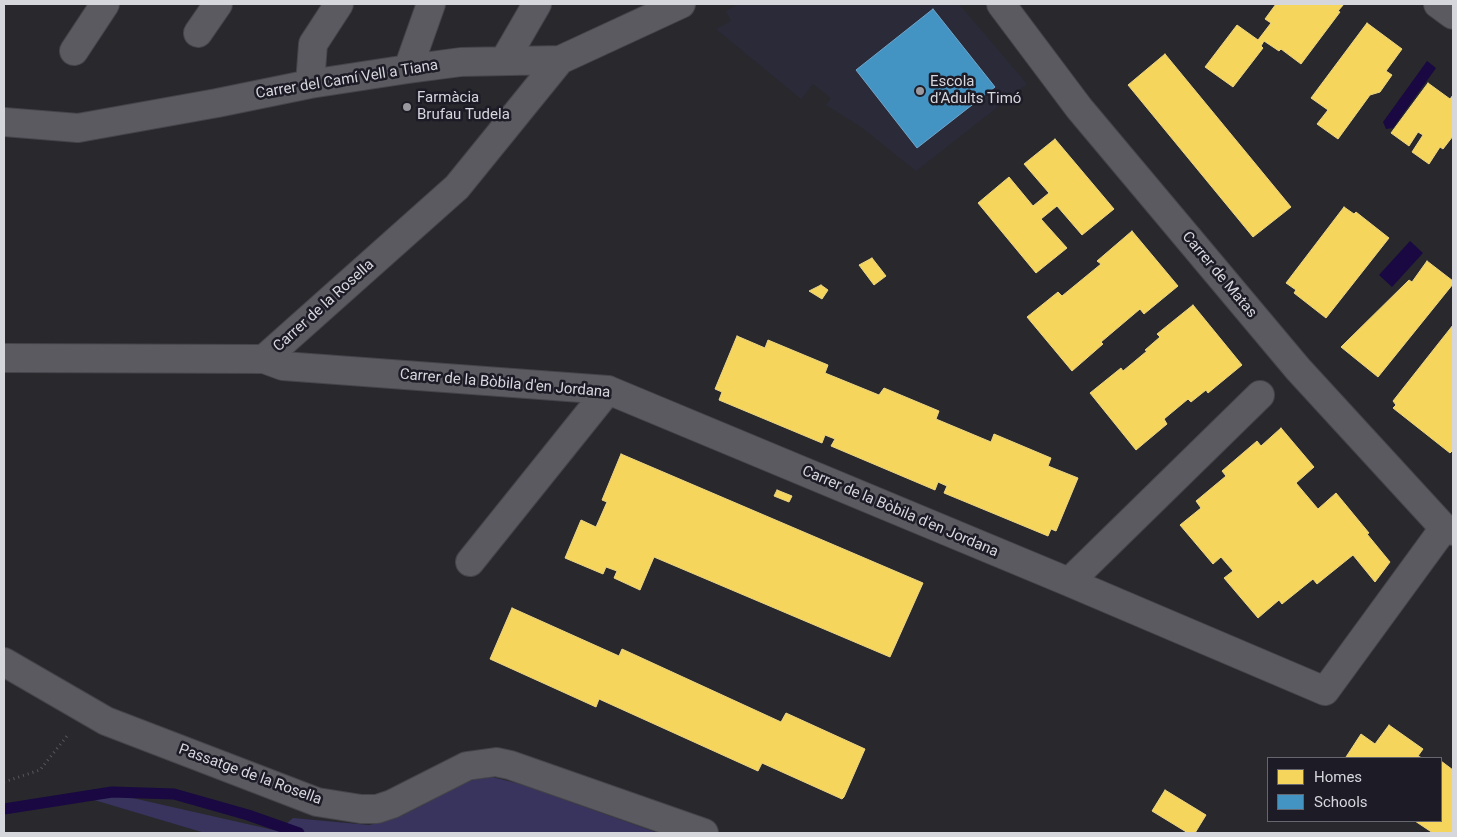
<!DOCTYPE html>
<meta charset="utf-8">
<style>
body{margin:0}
#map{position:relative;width:1457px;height:837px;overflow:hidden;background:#28282d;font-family:Roboto,sans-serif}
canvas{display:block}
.frame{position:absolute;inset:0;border:5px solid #d6d6dd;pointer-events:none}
.legend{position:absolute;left:1267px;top:757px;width:175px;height:65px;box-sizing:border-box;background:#1c1b26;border:1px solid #66666f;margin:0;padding:6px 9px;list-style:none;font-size:15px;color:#d6d6dd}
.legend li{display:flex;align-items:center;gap:10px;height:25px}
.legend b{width:25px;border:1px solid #66666f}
</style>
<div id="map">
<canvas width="1457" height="837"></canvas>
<div class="frame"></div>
<ul class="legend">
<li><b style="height:14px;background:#f6d55c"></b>Homes</li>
<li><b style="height:14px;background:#4393c3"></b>Schools</li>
</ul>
</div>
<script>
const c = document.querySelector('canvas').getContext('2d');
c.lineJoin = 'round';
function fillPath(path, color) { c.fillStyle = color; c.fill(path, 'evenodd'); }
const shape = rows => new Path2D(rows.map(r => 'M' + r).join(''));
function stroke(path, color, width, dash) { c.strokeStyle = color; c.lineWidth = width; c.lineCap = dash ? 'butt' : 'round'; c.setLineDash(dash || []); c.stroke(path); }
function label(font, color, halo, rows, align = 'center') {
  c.font = font + ' Roboto,sans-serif'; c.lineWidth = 5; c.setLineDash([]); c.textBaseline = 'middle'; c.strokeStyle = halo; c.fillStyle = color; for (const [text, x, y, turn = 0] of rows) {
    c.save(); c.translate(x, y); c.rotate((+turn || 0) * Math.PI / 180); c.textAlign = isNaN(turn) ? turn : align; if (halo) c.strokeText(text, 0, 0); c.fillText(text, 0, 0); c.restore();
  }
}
fillPath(shape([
 [739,4,959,4,1027,84,916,171,861,127,826,105,831,98,813,84,801,99,716,29,731,21,726,11]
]), '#2b2a39');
fillPath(shape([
 [492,777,520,784,658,833,205,833,84,797,128,797,278,831,293,818,369,825,397,818,425,804,462,782]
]), '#38345d');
fillPath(shape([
 [1427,61,1436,68,1393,128,1386,129,1383,122],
 [1410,241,1423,253,1392,287,1379,275]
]), '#190842');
const homes = shape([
 [1276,4,1344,4,1338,11,1340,12,1301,64,1281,49,1279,51,1264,41,1261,46,1263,48,1233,87,1205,67,1237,25,1258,40,1271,23,1265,19,1276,4],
 [1367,23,1402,49,1386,71,1392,75,1380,92,1370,95,1338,139,1317,124,1328,110,1311,98,1367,23],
 [1165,54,1291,207,1253,237,1128,85,1165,54],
 [1428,83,1450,99,1453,95,1453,136,1443,149,1440,147,1429,164,1412,152,1423,135,1418,132,1409,146,1391,133,1428,83],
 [1055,139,1114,209,1082,235,1057,206,1041,219,1067,248,1036,273,978,203,1009,177,1033,206,1049,193,1024,164,1055,139],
 [1344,207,1354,214,1356,212,1389,238,1326,318,1294,293,1296,290,1286,283,1344,207],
 [1132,231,1178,286,1144,314,1140,309,1101,342,1103,344,1072,371,1027,317,1058,292,1062,296,1101,264,1097,261,1132,231],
 [872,258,886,276,874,285,859,265,872,258],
 [1427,261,1453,281,1453,284,1378,377,1341,347,1409,280,1412,282,1427,261],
 [821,285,828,290,822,299,809,291,821,285],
 [1193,305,1242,365,1208,393,1206,390,1191,402,1188,399,1164,419,1167,424,1136,450,1090,393,1121,368,1123,371,1147,351,1145,350,1160,337,1157,334,1193,305],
 [1453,325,1453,450,1450,453,1393,408,1396,405,1393,401,1453,325],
 [737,336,765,348,768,340,828,365,825,373,879,395,884,388,939,411,936,419,991,442,994,434,1051,458,1048,466,1078,478,1056,531,1051,529,1048,536,944,493,947,486,938,482,935,490,831,446,835,439,825,435,822,443,719,400,722,392,715,389,737,336],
 [1281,428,1314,467,1296,483,1318,509,1336,493,1369,533,1367,534,1390,562,1375,582,1353,555,1317,584,1313,579,1282,604,1279,600,1258,618,1224,578,1233,571,1221,557,1213,564,1180,525,1201,508,1196,501,1226,476,1222,471,1257,441,1261,446,1281,428],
 [621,454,923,583,890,657,654,557,640,590,614,578,617,571,606,567,603,574,565,558,581,520,596,527,607,502,602,500,621,454],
 [777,490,792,496,789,502,774,496,777,490],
 [512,608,619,656,622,649,781,722,786,713,865,749,844,797,842,799,762,763,758,771,599,699,596,707,490,659,512,608],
 [1389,725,1423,749,1418,756,1422,758,1348,758,1346,757,1361,734,1375,744,1389,725],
 [1441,761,1453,770,1453,833,1433,833,1415,821,1441,821,1441,761],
 [1165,790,1206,815,1195,833,1188,833,1152,811,1165,790]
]);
fillPath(homes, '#f6d55c');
stroke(homes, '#ecd583', 1);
const schools = shape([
 [933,9,995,87,917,148,856,70,933,9]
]);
fillPath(schools, '#4393c3');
stroke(schools, '#6fa7cb', 1);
stroke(shape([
 [4,809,112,792,174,794,248,815,299,833]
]), '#190842', 11);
const street = shape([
 [1001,4,1079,108,1298,369,1444,528,1453,531],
 [1438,4,1453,15],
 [198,33,218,4],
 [74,51,105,4],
 [504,61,537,4],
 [408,69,431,4],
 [310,84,313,44,339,4],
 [4,122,78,128,217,103,310,84,408,69,461,62,560,60,681,4],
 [4,358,264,359,457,187,560,60],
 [264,359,283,366,608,390,1069,582,1325,691,1444,528],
 [470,562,608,390],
 [1069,582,1260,395],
 [4,662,106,721,317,802,361,809,377,809,392,804,467,766,496,762,510,765,704,833]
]);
stroke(street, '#44444a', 30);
stroke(shape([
 [4,782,40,770,67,736]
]), '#58585b', 3, [1, 4]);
stroke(street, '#5a5a60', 28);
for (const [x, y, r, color] of [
 [920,91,5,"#99999f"],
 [407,107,5,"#99999f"]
]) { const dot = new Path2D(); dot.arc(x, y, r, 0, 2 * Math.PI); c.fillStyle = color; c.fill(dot); stroke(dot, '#1c1b26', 2); }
label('15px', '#d6d6dd', '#1c1b26', [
 ["Carrer del Camí Vell a Tiana",347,80,-9],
 ["Carrer de Matas",1219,275,50],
 ["Carrer de la Rosella",324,306,-42],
 ["Carrer de la Bòbila d'en Jordana",505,384,5],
 ["Carrer de la Bòbila d'en Jordana",900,512,23],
 ["Passatge de la Rosella",250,775,20]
]);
label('15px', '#d6d6dd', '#1c1b26', [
 ["Escola",930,82],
 ["d’Adults Timó",930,99],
 ["Farmàcia",417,98],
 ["Brufau Tudela",417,115]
], 'left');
</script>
